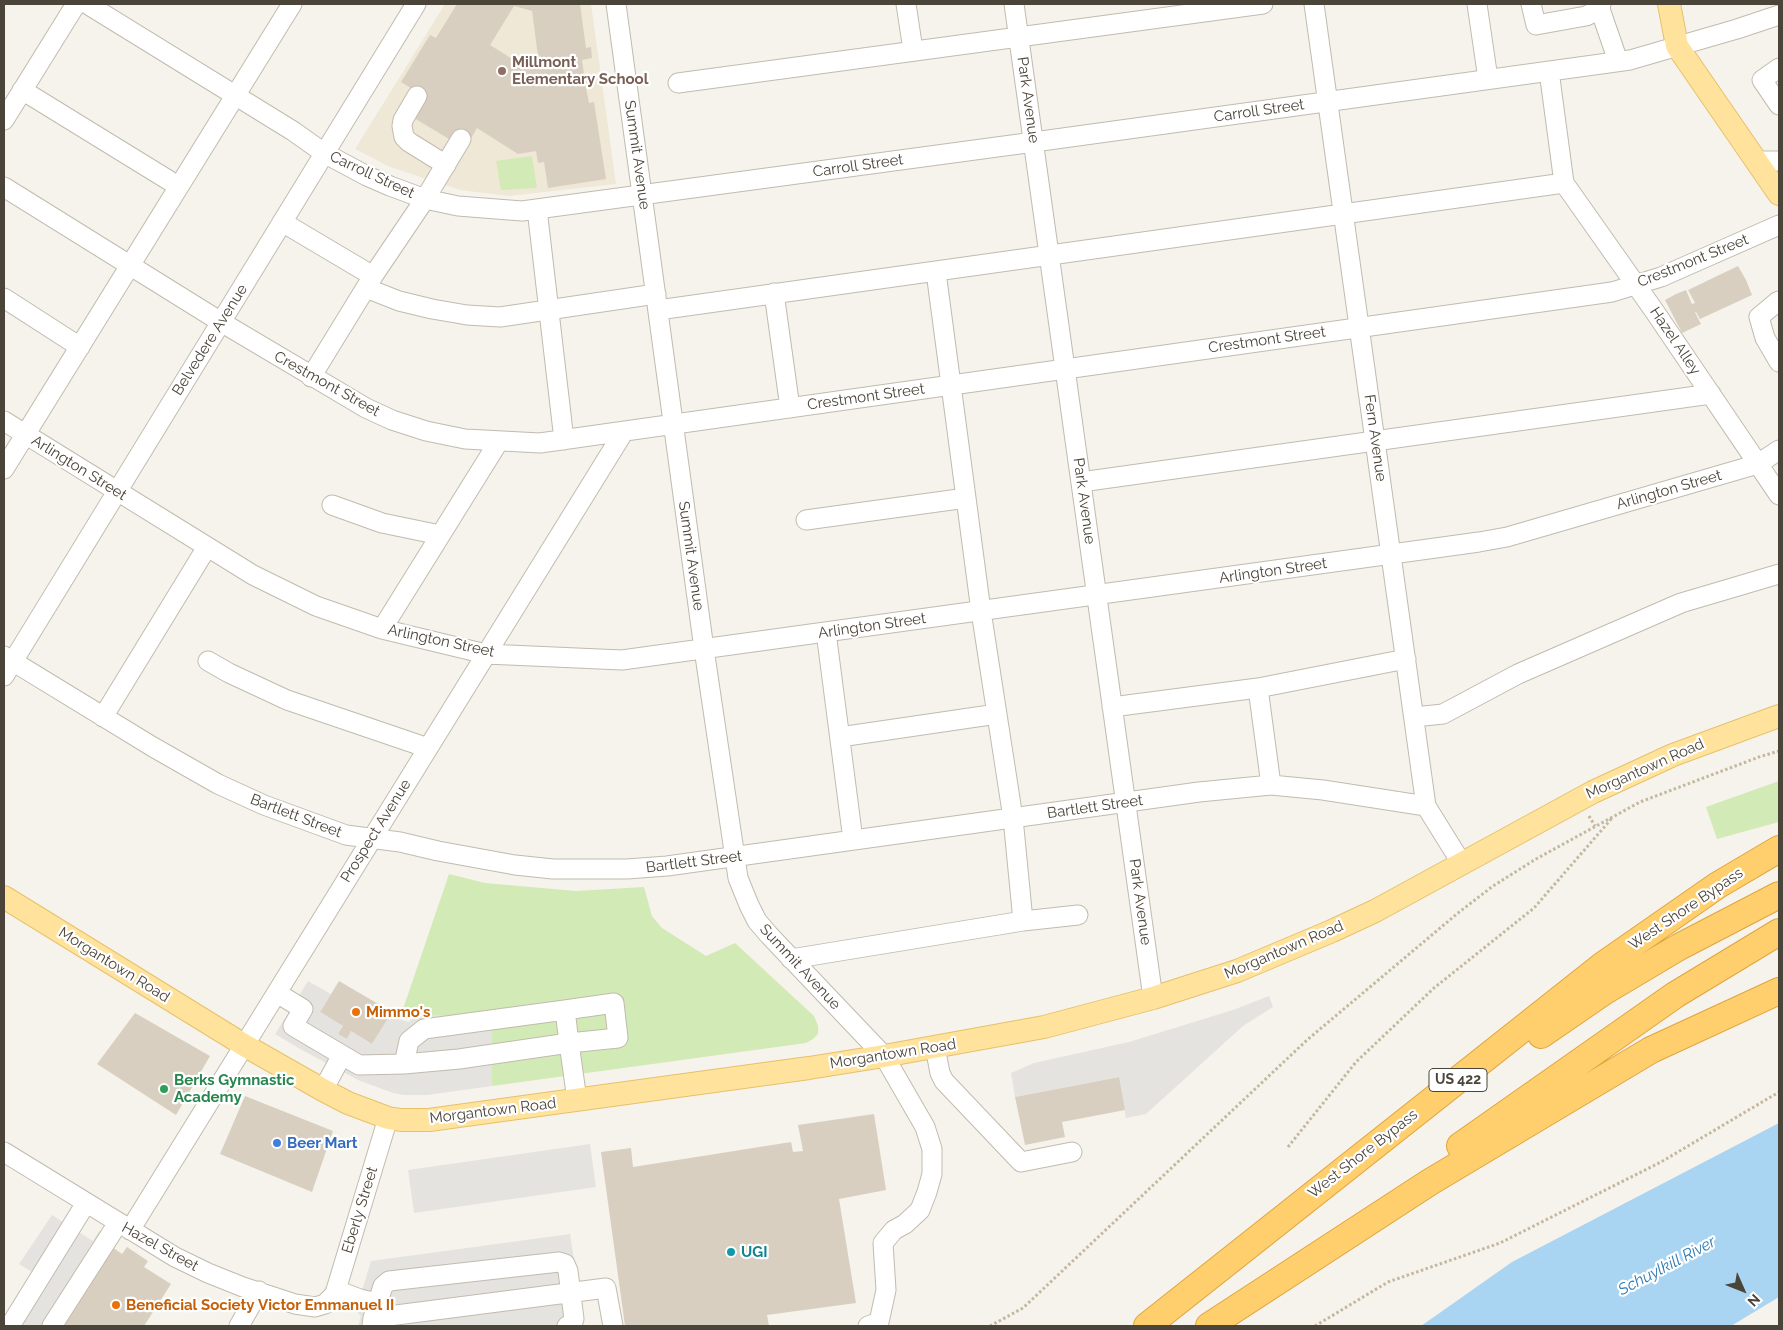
<!DOCTYPE html>
<style>
body{margin:0}
#map{position:relative;width:1783px;height:1330px;overflow:hidden;background:#f6f3ec;font-family:Raleway,sans-serif}
canvas{display:block}
.frame{position:absolute;inset:0;border:5px solid #4b4439;pointer-events:none}
.north{position:absolute;left:1718px;top:1265px;width:50px;height:50px;-webkit-text-stroke:4px #fff;paint-order:stroke;rotate:134deg;font-size:14px;font-weight:700;line-height:20px;text-align:center;color:#4b4439}
.north::after{content:'';display:block;margin:auto;width:18px;height:22px;background:#4b4439;clip-path:polygon(50% 0,100% 100%,50% 72%,0 100%)}
</style>
<div id="map">
<canvas width="1783" height="1330"></canvas>
<div class="frame"></div>
<div class="north">N</div>
</div>
<script>
const c = document.querySelector('canvas').getContext('2d');
c.lineJoin = 'round';
function fillPath(path, color) { c.fillStyle = color; c.fill(path, 'evenodd'); }
const shape = rows => new Path2D(rows.map(r => 'M' + r).join(''));
function stroke(path, color, width, dash) { c.strokeStyle = color; c.lineWidth = width; c.lineCap = dash ? 'butt' : 'round'; c.setLineDash(dash || []); c.stroke(path); }
function label(font, color, halo, rows, align = 'center') {
  c.font = font + ' Raleway,sans-serif'; c.lineWidth = 4.5; c.setLineDash([]); c.textBaseline = 'middle'; c.strokeStyle = halo; c.fillStyle = color; for (const [text, x, y, turn = 0] of rows) {
    c.save(); c.translate(x, y); c.rotate((+turn || 0) * Math.PI / 180); c.textAlign = isNaN(turn) ? turn : align; if (halo) c.strokeText(text, 0, 0); c.fillText(text, 0, 0); c.restore();
  }
}
fillPath(shape([
 [445,4,591,4,616,184,509,196,460,190,390,167,355,149]
]), '#efe8d6');
fillPath(shape([
 [532,156,537,188,501,190,496,161],
 [1779,781,1779,822,1717,839,1706,807],
 [449,874,485,883,576,891,644,887,652,916,662,928,706,956,735,943,814,1016,818,1026,818,1034,813,1039,806,1043,492,1086,491,1015,414,1015,403,1009]
]), '#d2eab5');
fillPath(shape([
 [308,981,331,994,320,1012,343,1026,338,1034,347,1039,351,1031,372,1044,390,1015,398,1019,409,1022,414,1015,492,1015,492,1086,427,1095,404,1095,393,1093,358,1080,300,1049,275,1034],
 [1269,996,1273,1007,1243,1026,1146,1114,1126,1118,1118,1077,1015,1097,1011,1073,1034,1063,1129,1042,1233,1010],
 [590,1144,596,1187,414,1213,408,1170],
 [52,1215,93,1241,99,1231,114,1241,62,1326,4,1326,4,1316,32,1272,19,1264],
 [570,1234,579,1292,581,1326,358,1326,361,1316,356,1311,371,1261]
]), '#e5e3e0');
fillPath(shape([
 [1779,1123,1779,1297,1731,1326,1421,1326,1512,1262]
]), '#a9d4f2');
fillPath(shape([
 [457,4,580,4,586,48,591,47,592,58,582,60,584,74,587,74,590,77,592,85,586,88,589,103,594,102,606,179,548,188,544,162,538,163,536,151,518,154,477,128,470,140,454,131,449,139,414,118,427,98,401,82,430,35,436,38],
 [514,6,532,11,538,56,530,70,490,45],
 [1738,266,1746,280,1752,295,1700,319,1696,312,1695,312,1701,324,1682,333,1665,300,1676,294,1686,290,1692,304,1695,303,1688,290],
 [339,981,392,1012,372,1044,351,1031,347,1039,338,1034,343,1026,320,1012],
 [135,1013,210,1056,176,1115,97,1064],
 [1119,1077,1125,1110,1062,1122,1065,1137,1025,1145,1015,1097],
 [245,1096,333,1131,312,1192,220,1154],
 [874,1114,886,1190,839,1199,856,1303,767,1315,769,1326,625,1326,601,1152,631,1148,633,1167,791,1142,793,1152,803,1151,798,1125],
 [112,1247,122,1254,127,1247,148,1261,144,1267,171,1284,144,1326,62,1326]
]), '#d8cfc1');
const minor = shape([
 [87,4,293,131,324,153,367,176,390,186,425,199,458,206,522,211,1034,142,1630,60,1737,29,1779,15],
 [616,4,704,649,738,878,749,905,757,921,769,935,884,1056,925,1127,932,1149,932,1174,927,1192,920,1210,905,1224,894,1230,883,1243,886,1290,879,1322,868,1326],
 [906,4,913,50],
 [1014,4,1153,998],
 [1314,4,1426,806,1462,864],
 [1477,4,1488,79],
 [1531,4,1536,25,1586,16,1600,9,1601,4],
 [1600,9,1618,61],
 [1779,68,1762,80,1779,105],
 [1549,71,1564,183,1655,312,1779,495],
 [678,83,1263,4],
 [22,90,178,186],
 [417,96,403,120,402,126,404,137,409,142,446,165],
 [4,120,76,4],
 [1757,161,1779,161],
 [4,187,221,322,366,408,392,420,426,431,465,439,540,443,1612,292,1661,277,1779,225],
 [537,209,564,440],
 [282,222,373,276],
 [936,272,981,611,1013,818,1023,921],
 [366,288,399,301,432,309,467,315,500,317,656,294],
 [774,293,790,408],
 [4,298,80,347],
 [1779,301,1777,302,1759,317,1765,338,1779,362],
 [658,310,1564,183],
 [311,377,373,276,425,199,461,139],
 [4,421,253,575,316,606,382,629,486,654,622,660,1479,542,1507,537,1758,464,1779,450],
 [4,469,292,4],
 [1081,482,1711,394],
 [332,505,382,523,440,535],
 [806,520,966,498],
 [382,629,499,441],
 [826,632,853,840],
 [4,656,153,747,218,784,264,805,346,835,400,842,438,851,515,865,553,869,627,869,667,866,1199,792,1271,785,1323,790,1426,806],
 [208,661,229,673,287,700,428,748],
 [4,676,416,4],
 [1258,688,1271,785],
 [1112,707,1258,688,1406,659],
 [103,717,207,547],
 [1414,717,1443,714,1518,674,1681,603,1779,574],
 [840,737,997,714],
 [791,959,1023,921,1078,915],
 [277,993,303,1009,293,1026,359,1065,404,1064],
 [565,1010,569,1043,459,1059,404,1064,409,1041,424,1029,565,1010,614,1003,618,1038,569,1043,577,1100],
 [935,1047,940,1073,944,1081,1021,1162,1072,1152],
 [323,1090,342,1055],
 [4,1152,175,1257,208,1273,243,1287,295,1304,315,1307,325,1304,334,1295,336,1290,388,1118],
 [130,1230,623,433],
 [336,1290,360,1299,377,1303],
 [373,1318,606,1288,613,1326],
 [10,1326,86,1203],
 [52,1326,118,1223],
 [239,1326,259,1291],
 [372,1326,373,1318,383,1286,389,1281,559,1262,565,1264,568,1271,574,1319,572,1324,567,1326]
]);
const major = shape([
 [1669,4,1677,46,1779,194],
 [4,897,244,1045,323,1090,348,1103,388,1118,401,1120,429,1120,809,1068,884,1056,1044,1027,1153,998,1237,971,1332,931,1375,911,1593,792,1673,755,1779,716]
]);
const highway = shape([
 [1541,1035,1605,991,1679,947,1779,895],
 [1460,1146,1675,995,1779,932],
 [1147,1326,1603,965,1718,885,1779,849],
 [1209,1326,1430,1182,1651,1050,1779,991]
]);
stroke(minor, '#c2bbae', 21);
stroke(major, '#e6c16a', 24);
stroke(highway, '#e0a43c', 28);
stroke(shape([
 [1589,816,1595,826],
 [1288,1147,1356,1062,1434,988,1534,908,1613,817],
 [990,1326,1023,1308,1307,1040,1458,913,1493,886,1536,859,1640,802,1759,757,1779,751],
 [1315,1326,1388,1282,1500,1243,1661,1162,1779,1092]
]), '#c4b79f', 3, [2.5, 2.5]);
stroke(minor, '#fff', 19);
stroke(major, '#ffe39c', 22);
stroke(highway, '#ffcf6e', 26);
for (const [x, y, r, color] of [
 [502,71,5,"#8d6e63"],
 [356,1012,5,"#e8710a"],
 [164,1089,5,"#2e9e5b"],
 [277,1143,5,"#3f7fe0"],
 [731,1252,5,"#0f9aa8"],
 [116,1305,5,"#e8710a"]
]) { const dot = new Path2D(); dot.arc(x, y, r, 0, 2 * Math.PI); c.fillStyle = color; c.fill(dot); stroke(dot, '#fff', 2); }
for (const [x, y, w] of [
 [1458,1080,58]
]) { const box = new Path2D(); box.roundRect(x - w / 2, y - 11.5, w, 23, 4); c.fillStyle = '#fff'; c.fill(box); stroke(box, '#4b4439', 1); }
label('bold 14px', '#4b4439', null, [
 ["US 422",1458,1080]
]);
label('bold 15px', '#785e54', '#fff', [
 ["Millmont",512,62],
 ["Elementary School",512,79]
], 'left');
label('15px', '#4b4439', '#fff', [
 ["Park Avenue",1028,100,82],
 ["Carroll Street",1259,111,-8],
 ["Summit Avenue",637,155,82],
 ["Carroll Street",858,166,-8],
 ["Carroll Street",372,175,25],
 ["Crestmont Street",1693,261,-22],
 ["Belvedere Avenue",210,340,-58],
 ["Crestmont Street",1267,340,-8],
 ["Hazel Alley",1675,341,56],
 ["Crestmont Street",327,384,29],
 ["Crestmont Street",866,397,-8],
 ["Fern Avenue",1375,438,82],
 ["Arlington Street",79,468,32],
 ["Arlington Street",1669,490,-16],
 ["Park Avenue",1084,501,82],
 ["Summit Avenue",691,556,82],
 ["Arlington Street",1273,571,-8],
 ["Arlington Street",872,626,-8],
 ["Arlington Street",441,641,12],
 ["Morgantown Road",1645,769,-24],
 ["Bartlett Street",1095,807,-8],
 ["Bartlett Street",296,816,21],
 ["Prospect Avenue",376,831,-58],
 ["Bartlett Street",694,862,-7],
 ["Park Avenue",1140,902,82],
 ["West Shore Bypass",1686,909,-34],
 ["Morgantown Road",1284,950,-23],
 ["Morgantown Road",114,965,32],
 ["Summit Avenue",800,967,47],
 ["Morgantown Road",893,1054,-9],
 ["Morgantown Road",493,1111,-7],
 ["West Shore Bypass",1363,1154,-38],
 ["Eberly Street",360,1210,-73],
 ["Hazel Street",160,1247,29]
]);
label('bold 15px', '#c56008', '#fff', [
 ["Mimmo's",366,1012],
 ["Beneficial Society Victor Emmanuel II",126,1305]
], 'left');
label('bold 15px', '#27864d', '#fff', [
 ["Berks Gymnastic",174,1080],
 ["Academy",174,1097]
], 'left');
label('bold 15px', '#366cbe', '#fff', [
 ["Beer Mart",287,1143]
], 'left');
label('bold 15px', '#0d838f', '#fff', [
 ["UGI",741,1252]
], 'left');
label('italic 16px', '#2e7ab2', '#fff', [
 ["Schuylkill River",1667,1266,-28]
]);
</script>
